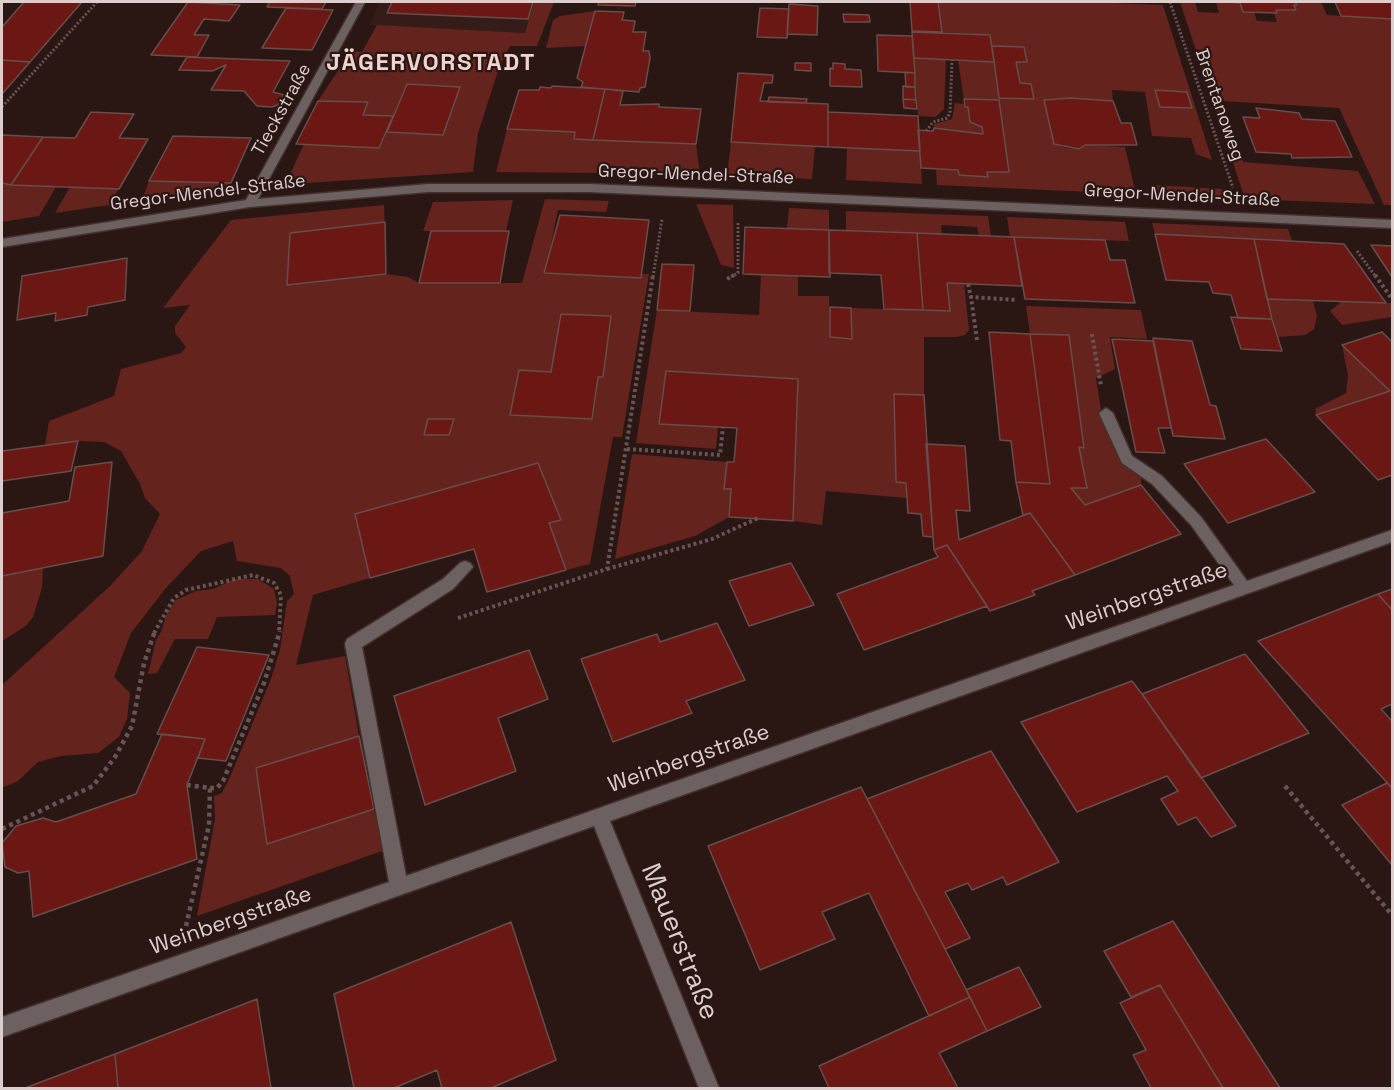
<!DOCTYPE html>
<meta charset="utf-8">
<style>
body{margin:0}
#map{position:relative;width:1394px;height:1090px;overflow:hidden;background:#2a1714;font-family:"Space Grotesk",sans-serif}
canvas{display:block}
.frame{position:absolute;inset:0;border:3px solid #dbcecc;pointer-events:none}
</style>
<div id="map">
<canvas width="1394" height="1090"></canvas>
<div class="frame"></div>
</div>
<script>
const c = document.querySelector('canvas').getContext('2d');
c.lineJoin = 'round';
function fillPath(path, color) { c.fillStyle = color; c.fill(path, 'evenodd'); }
const shape = rows => new Path2D(rows.map(r => 'M' + r).join(''));
function stroke(path, color, width, dash) { c.strokeStyle = color; c.lineWidth = width; c.lineCap = dash ? 'butt' : 'round'; c.setLineDash(dash || []); c.stroke(path); }
function label(font, color, halo, rows, align = 'center') {
  c.font = font + ' "Space Grotesk",sans-serif'; c.lineWidth = 4.5; c.setLineDash([]); c.textBaseline = 'middle'; c.strokeStyle = halo; c.fillStyle = color; for (const [text, x, y, turn = 0] of rows) {
    c.save(); c.translate(x, y); c.rotate((+turn || 0) * Math.PI / 180); c.textAlign = isNaN(turn) ? turn : align; if (halo) c.strokeText(text, 0, 0); c.fillText(text, 0, 0); c.restore();
  }
}
fillPath(shape([
 [380,2,534,2,525,33,369,25]
]), '#361c19');
fillPath(shape([
 [534,2,590,2,554,2,537,46,510,46,500,65,478,133,473,172,307,183,294,180,291,172,304,144,379,148,387,132,443,134,460,87,407,84,393,116,363,115,368,102,318,101,351,51,362,52,377,25,525,33],
 [938,2,1088,2,1163,5,1212,160,1196,154,1191,138,1152,136,1145,92,1112,90,1113,101,1045,100,1054,144,1066,148,1079,149,1085,145,1125,147,1136,194,937,185,936,169,958,170,959,175,987,177,987,172,1009,172,999,100,964,99,958,61,994,62,999,98,1034,99,1031,84,1020,83,1016,62,1026,62,1024,47,992,46,990,35,942,32],
 [1180,2,1195,2,1198,12,1219,13,1216,2,1240,3,1243,12,1254,12,1257,21,1277,22,1274,13,1277,13,1276,10,1295,10,1295,2,1321,2,1327,15,1392,19,1392,205,1384,205,1339,108,1222,101,1243,162,1358,171,1375,204,1245,199],
 [595,11,586,46,546,48,553,20,560,16],
 [914,58,946,60,944,109,936,117,918,116],
 [955,103,964,104,968,107,970,122,982,127,983,134,934,128,934,124,952,119],
 [507,129,575,132,574,139,696,144,700,174,496,172],
 [731,142,815,146,812,179,727,175],
 [847,148,920,151,922,184,846,180],
 [149,181,231,183,227,190,142,200],
 [2,183,11,185,56,187,39,216,2,222],
 [1154,185,1222,189,1224,198,1156,195],
 [70,187,119,189,109,205,55,213],
 [545,199,609,201,606,212,558,210,545,273,641,278,642,274,649,274,622,437,613,437,590,564,566,570,549,523,561,519,538,463,355,514,370,578,313,595,296,665,345,656,359,736,260,767,267,844,374,809,385,850,197,916,215,819,214,796,222,793,230,777,271,679,280,650,287,601,294,594,290,576,281,568,237,561,233,541,201,551,166,588,131,633,114,677,130,693,127,719,119,737,98,753,61,756,38,762,18,781,2,788,2,685,110,586,142,551,160,514,145,498,140,484,121,451,104,442,78,441,45,446,49,421,114,396,121,369,181,353,186,347,175,333,175,326,190,305,163,308,231,220,384,205,386,274,408,277,419,283,522,283],
 [519,371,598,377,592,419,510,415],
 [428,419,453,419,449,435,425,434],
 [513,200,506,231,423,231,433,202],
 [696,204,733,205,734,268,721,265],
 [789,208,829,210,829,230,787,228],
 [846,211,988,216,991,236,979,236,977,227,941,225,942,234,846,230],
 [1007,217,1125,222,1129,241,1010,237],
 [1152,223,1288,229,1292,241,1155,234],
 [761,274,798,275,798,296,829,296,830,337,851,339,851,308,949,311,947,283,964,283,969,330,965,335,957,337,924,337,924,395,894,394,896,482,906,483,907,498,826,491,822,525,793,521,798,379,666,371,659,423,718,427,716,449,636,443,657,310,759,315],
 [1267,299,1313,301,1317,316,1314,329,1305,335,1278,337],
 [1341,302,1391,303,1392,317,1342,325,1330,311],
 [1026,306,1141,310,1147,339,1110,337,1115,369,1096,378,1102,417,1127,465,1141,476,1141,485,1085,505,1071,488,1079,447,1084,447,1069,335,1030,334],
 [1342,345,1390,391,1316,415,1315,409,1346,393,1348,376],
 [632,454,727,462,724,489,731,489,729,517,695,536,615,559],
 [43,568,42,588,33,617,26,626,2,641,2,576],
 [235,579,258,579,274,589,277,603,275,615,217,617,208,639,175,639,157,673,148,674,156,640,161,632,167,613,176,600,196,591,213,589]
]), '#64231d');
const building = shape([
 [24,2,82,2,30,62,2,60,2,27,24,2],
 [188,2,240,5,229,21,204,19,194,35,209,35,197,57,151,55,188,2],
 [270,2,326,2,322,9,267,7,270,2],
 [392,2,533,2,528,19,387,13,392,2],
 [599,2,636,2,635,6,598,5,599,2],
 [910,2,938,2,942,32,912,31,910,2],
 [1230,2,1295,2,1297,5,1294,5,1296,10,1276,10,1277,13,1243,12,1240,3,1230,2],
 [1335,2,1392,2,1392,19,1341,16,1335,2],
 [789,4,818,6,817,35,787,34,789,4],
 [286,8,333,10,312,50,262,48,286,8],
 [760,8,789,9,787,38,757,37,760,8],
 [595,11,624,12,622,20,635,21,633,32,646,32,643,51,649,51,650,58,645,87,640,88,639,92,581,87,583,82,577,78,595,11],
 [843,14,869,15,870,22,844,22,843,14],
 [912,32,990,35,994,62,914,58,912,32],
 [877,35,912,36,915,73,878,71,877,35],
 [992,46,1024,47,1027,62,1016,62,1020,83,1031,84,1034,99,999,98,992,46],
 [187,57,290,61,273,92,284,95,278,105,272,107,257,106,244,91,211,90,226,65,212,71,179,70,187,57],
 [2,60,30,62,2,94,2,60],
 [795,63,811,63,811,71,795,70,795,63],
 [833,63,845,64,845,69,861,70,862,87,830,86,830,68,833,69,833,63],
 [905,72,915,73,915,87,906,87,905,72],
 [738,73,773,75,772,83,764,83,760,101,828,104,828,147,731,142,738,73],
 [407,84,460,87,443,135,387,132,407,84],
 [552,86,605,89,593,140,574,139,575,132,507,129,519,90,539,90,540,87,551,88,552,86],
 [903,86,915,87,916,100,903,99,903,86],
 [605,89,623,91,620,105,659,104,659,107,701,109,696,144,593,140,605,89],
 [1155,90,1187,92,1192,108,1160,107,1155,90],
 [769,97,807,99,806,103,768,102,769,97],
 [1070,98,1113,101,1121,123,1131,123,1137,145,1085,145,1079,149,1054,144,1044,100,1070,98],
 [903,99,916,100,917,109,904,108,903,99],
 [964,99,999,100,1009,172,987,172,988,177,959,175,958,170,921,168,918,130,933,131,934,128,983,134,982,127,970,122,968,107,965,107,964,99],
 [318,101,368,102,363,115,393,116,379,148,296,144,318,101],
 [1256,108,1299,113,1302,119,1335,121,1352,157,1292,158,1291,154,1256,152,1243,117,1260,118,1256,108],
 [91,112,134,114,119,138,148,139,119,189,11,185,43,137,75,138,91,112],
 [828,112,918,116,920,151,828,147,828,112],
 [2,135,43,137,11,185,2,183,2,135],
 [173,136,251,138,231,183,149,181,173,136],
 [560,215,649,220,641,278,544,273,560,215],
 [385,222,386,274,287,285,290,233,385,222],
 [745,227,829,230,830,277,743,274,745,227],
 [829,230,917,233,923,310,884,309,881,275,829,273,829,230],
 [431,231,509,231,500,283,419,283,431,231],
 [917,233,1014,237,1022,286,947,283,950,311,923,310,917,233],
 [1155,234,1254,239,1272,319,1238,318,1231,295,1213,293,1209,282,1166,280,1155,234],
 [1014,237,1105,240,1110,260,1125,260,1135,303,1025,299,1014,237],
 [1254,239,1344,244,1386,303,1267,299,1254,239],
 [1371,245,1392,246,1392,277,1371,245],
 [127,258,125,300,88,307,87,315,55,321,56,313,17,320,22,276,127,258],
 [662,264,694,265,690,311,657,310,662,264],
 [830,307,851,308,852,339,830,337,830,307],
 [561,314,611,316,603,377,598,377,592,419,510,415,519,370,551,372,561,314],
 [1231,317,1272,319,1282,351,1241,349,1231,317],
 [989,332,1030,334,1050,484,1016,482,1011,441,1000,440,989,332],
 [1382,332,1392,342,1392,475,1378,480,1316,415,1390,391,1342,345,1382,332],
 [1030,334,1069,335,1084,448,1079,447,1087,488,1071,488,1085,505,1141,485,1181,534,1075,575,1030,513,1023,515,1016,482,1050,484,1030,334],
 [1153,338,1192,341,1210,405,1216,406,1225,439,1173,436,1153,338],
 [1112,339,1153,341,1171,428,1158,428,1165,453,1136,452,1112,339],
 [666,371,798,379,793,521,729,517,731,489,724,489,727,462,734,462,737,428,659,424,666,371],
 [894,394,924,395,933,537,923,536,921,514,908,513,906,483,896,482,894,394],
 [428,419,454,419,449,435,424,435,428,419],
 [1266,439,1315,492,1228,523,1184,464,1266,439],
 [78,441,71,471,2,481,2,451,78,441],
 [926,444,965,446,970,511,956,510,959,540,1030,513,1075,575,1032,591,1035,595,990,611,947,545,934,550,926,444],
 [112,462,103,556,2,576,2,513,69,501,75,467,112,462],
 [538,463,561,520,549,523,566,570,487,592,474,549,370,578,355,514,538,463],
 [947,545,987,606,864,650,837,594,938,557,934,550,947,545],
 [791,563,814,605,749,626,729,581,791,563],
 [1392,589,1392,610,1378,594,1392,589],
 [1378,594,1392,610,1392,704,1381,709,1392,721,1392,788,1258,641,1378,594],
 [717,623,745,680,686,701,692,713,613,742,581,659,657,634,660,642,717,623],
 [197,647,269,655,226,761,198,758,205,739,157,734,197,647],
 [529,650,548,699,498,718,516,771,425,805,394,696,529,650],
 [1245,654,1309,733,1201,778,1142,694,1245,654],
 [1132,681,1142,694,1236,826,1211,837,1196,817,1178,825,1161,799,1178,791,1167,776,1077,812,1021,722,1132,681],
 [162,734,205,739,187,785,197,859,33,917,29,871,18,873,5,867,2,843,16,826,43,818,56,822,136,794,162,734],
 [359,736,374,809,267,844,256,768,359,736],
 [991,751,1059,862,1007,885,1003,877,972,890,968,883,945,892,970,938,945,949,867,799,991,751],
 [1387,783,1392,788,1392,865,1342,805,1387,783],
 [861,787,970,997,929,1016,869,893,822,912,835,939,760,970,708,846,861,787],
 [1173,921,1280,1088,1223,1088,1160,985,1131,997,1104,951,1173,921],
 [511,922,556,1060,491,1088,442,1088,437,1070,394,1088,354,1088,334,994,511,922],
 [1019,967,1041,1007,987,1031,966,990,1019,967],
 [1160,985,1223,1088,1151,1088,1133,1055,1146,1050,1120,1003,1160,985],
 [970,997,987,1031,939,1053,958,1088,829,1088,819,1066,970,997],
 [257,999,271,1088,118,1088,115,1054,257,999],
 [115,1054,118,1088,25,1088,115,1054]
]);
fillPath(building, '#6b1814');
stroke(building, '#654e4b', 1.5);
const minor = shape([
 [356,2,365,2,258,199,428,184,590,184,1392,220,1392,228,590,192,428,192,250,207,2,247,2,239,246,200,356,2],
 [1106,408,1113,413,1132,456,1162,476,1201,517,1247,581,1392,530,1392,542,610,821,719,1088,699,1088,594,826,2,1037,2,1017,389,882,345,644,347,639,443,579,460,563,465,561,470,563,473,567,453,589,362,647,406,876,1234,585,1191,525,1152,484,1122,463,1099,413,1106,408]
]);
stroke(minor, '#43312e', 3);
stroke(shape([
 [1170,2,1233,188],
 [2,107,97,2],
 [926,131,933,122,947,118,950,113,952,60],
 [1357,251,1376,277],
 [653,277,662,219],
 [731,277,738,273,738,222]
]), '#665552', 3, [2, 2]);
stroke(shape([
 [1375,275,1392,299],
 [727,279,734,275],
 [968,284,971,297],
 [1092,334,1101,386],
 [977,340,971,297,1017,300],
 [627,449,720,455,723,427],
 [607,569,712,539,758,518],
 [458,618,607,569,653,275],
 [154,633,174,598,186,590,253,575,274,583,281,595,279,633]
]), '#665552', 4, [3, 3]);
stroke(shape([
 [1285,786,1392,915],
 [210,788,217,788,223,781,264,683,280,631],
 [2,829,93,786,115,757,132,726,144,663,155,631],
 [186,926,209,825,210,788,187,785]
]), '#665552', 4.5, [4, 4]);
fillPath(minor, '#6c6160');
label('18px', '#dbcecc', '#2a1714', [
 ["Brentanoweg",1219,105,71],
 ["Tieckstraße",282,110,-61],
 ["Gregor-Mendel-Straße",696,175,2],
 ["Gregor-Mendel-Straße",208,193,-7],
 ["Gregor-Mendel-Straße",1182,196,3]
]);
label('22px', '#dbcecc', '#2a1714', [
 ["Weinbergstraße",1147,597,-19],
 ["Weinbergstraße",689,759,-19],
 ["Weinbergstraße",231,921,-19]
]);
c.letterSpacing = '1.5px';
label('bold 24px', '#eed3cf', '#2a1714', [
 ["JÄGERVORSTADT",431,63]
]);
c.letterSpacing = '0px';
label('27px', '#dbcecc', '#2a1714', [
 ["Mauerstraße",679,942,68]
]);
</script>
